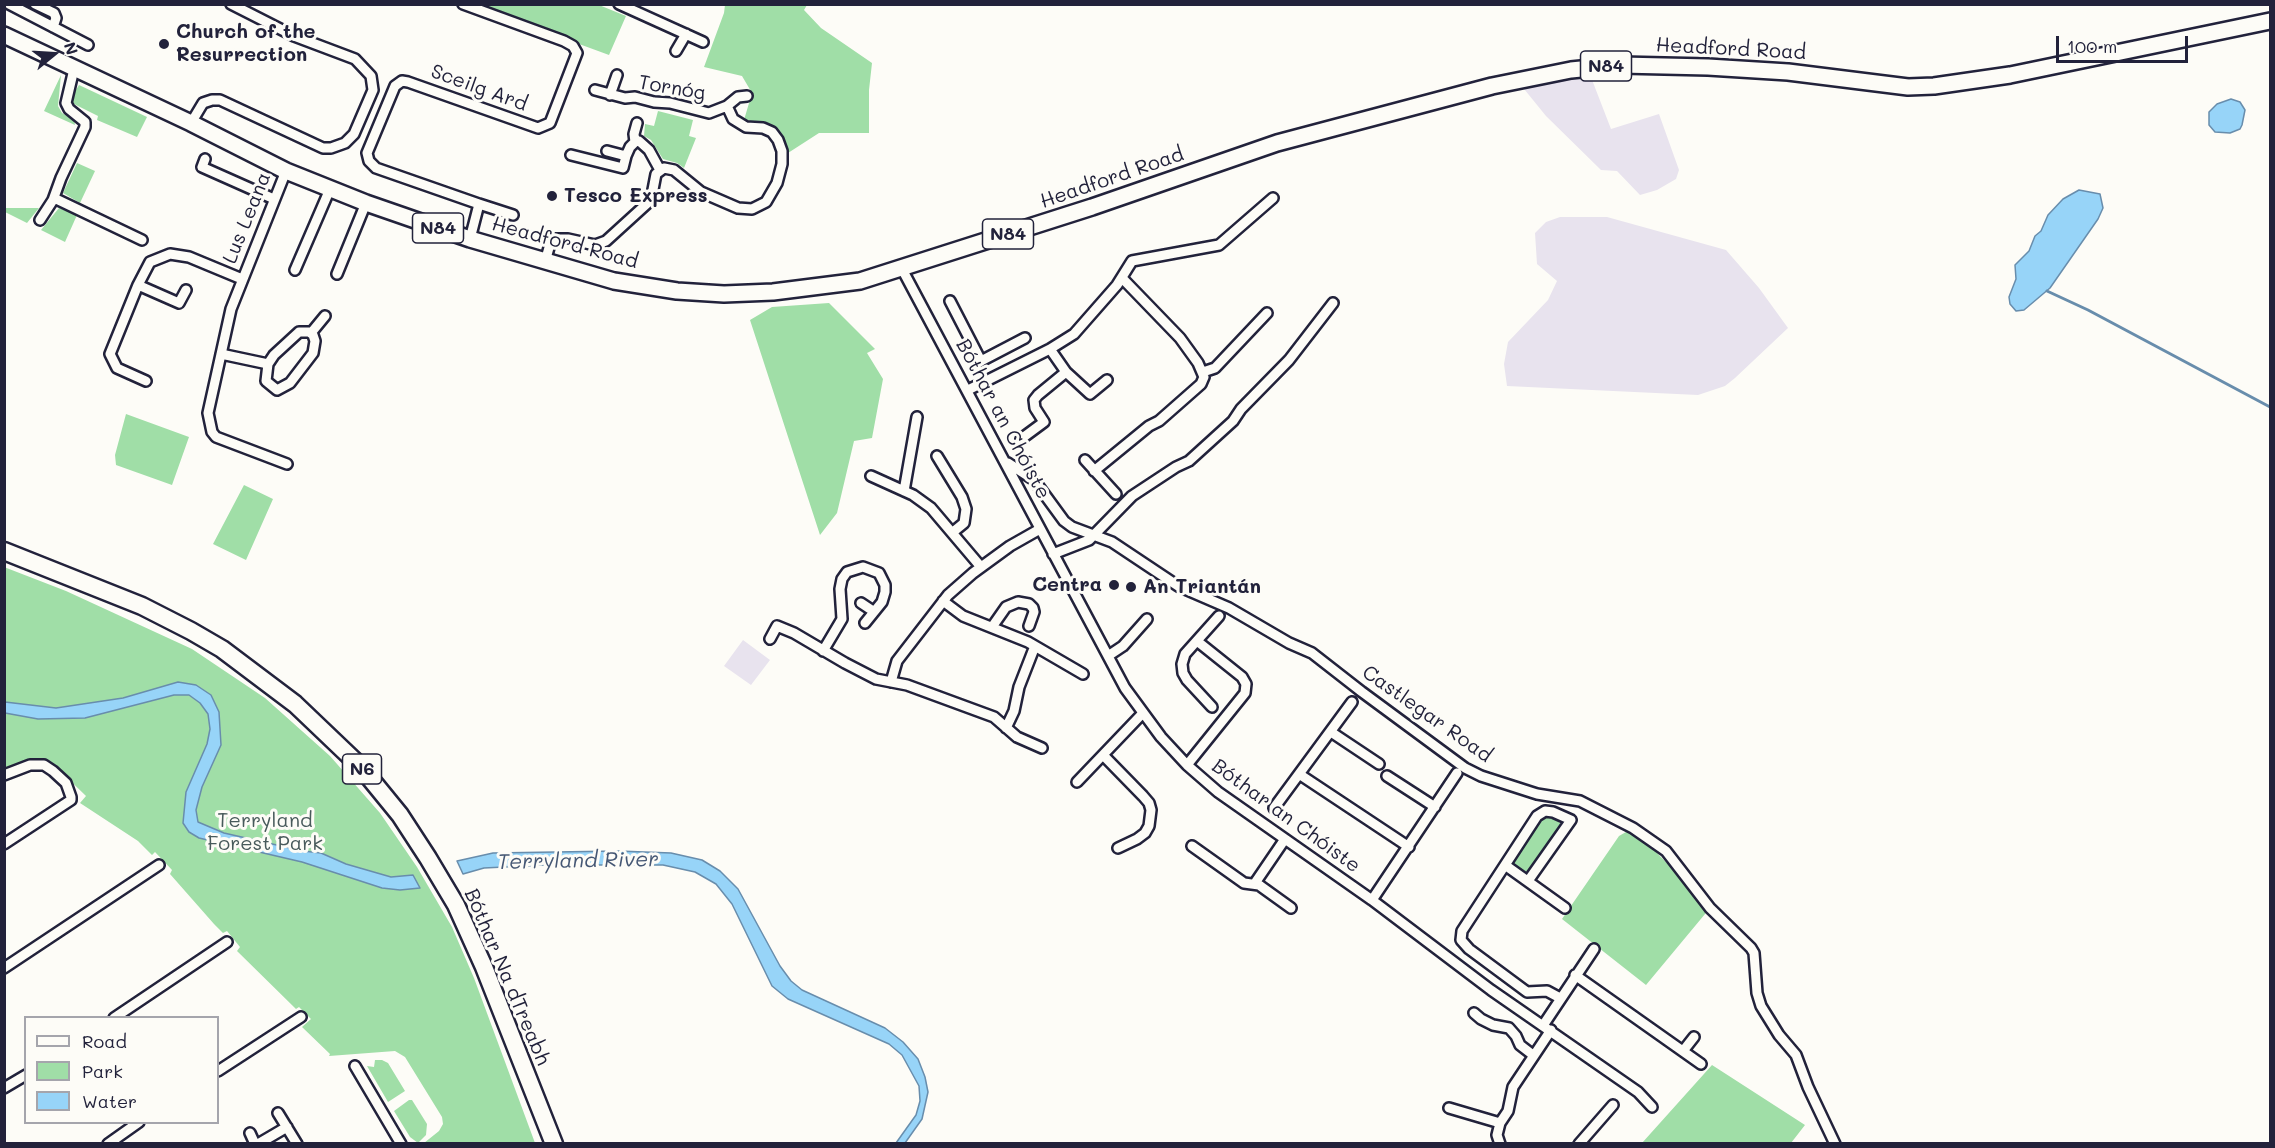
<!DOCTYPE html>
<meta charset="utf-8">
<style>
body{margin:0}
#map{position:relative;width:2275px;height:1148px;overflow:hidden;background:#fdfcf7;font-family:Mali,sans-serif}
canvas{display:block}
.frame{position:absolute;inset:0;border:6px solid #22223b;pointer-events:none}
.legend{position:absolute;left:24px;top:1016px;width:195px;height:108px;box-sizing:border-box;background:#fdfcf7;border:2px solid #a5a5ac;margin:0;padding:8px 10px;list-style:none;font-size:18px;color:#22223b}
.legend li{display:flex;align-items:center;gap:12px;height:30px}
.legend b{width:30px;border:2px solid #a5a5ac}
.north{position:absolute;left:24px;top:24px;width:60px;height:60px;-webkit-text-stroke:4px #fdfcf7;paint-order:stroke;rotate:72deg;font-size:16px;font-weight:700;line-height:24px;text-align:center;color:#22223b}
.north::after{content:'';display:block;margin:auto;width:21px;height:27px;background:#22223b;clip-path:polygon(50% 0,100% 100%,50% 72%,0 100%)}
.scale{position:absolute;left:2056px;top:36px;width:132px;height:27px;box-sizing:border-box;border:3px solid #22223b;border-top:0;padding-left:8px;font-size:18px;line-height:21px;white-space:nowrap;color:#22223b;-webkit-text-stroke:4px #fdfcf7;paint-order:stroke}
</style>
<div id="map">
<canvas width="2275" height="1148"></canvas>
<div class="frame"></div>
<ul class="legend">
<li><b style="height:8px;background:#fdfcf7"></b>Road</li>
<li><b style="height:16px;background:#a0dea7"></b>Park</li>
<li><b style="height:16px;background:#97d4f8"></b>Water</li>
</ul>
<div class="north">N</div>
<div class="scale">100 m</div>
</div>
<script>
const c = document.querySelector('canvas').getContext('2d');
c.lineJoin = 'round';
function fillPath(path, color) { c.fillStyle = color; c.fill(path, 'evenodd'); }
const shape = rows => new Path2D(rows.map(r => 'M' + r).join(''));
function stroke(path, color, width, dash) { c.strokeStyle = color; c.lineWidth = width; c.lineCap = dash ? 'butt' : 'round'; c.setLineDash(dash || []); c.stroke(path); }
function label(font, color, halo, rows, align = 'center') {
  c.font = font + ' Mali,sans-serif'; c.lineWidth = 6; c.setLineDash([]); c.textBaseline = 'middle'; c.strokeStyle = halo; c.fillStyle = color; for (const [text, x, y, turn = 0] of rows) {
    c.save(); c.translate(x, y); c.rotate((+turn || 0) * Math.PI / 180); c.textAlign = isNaN(turn) ? turn : align; if (halo) c.strokeText(text, 0, 0); c.fillText(text, 0, 0); c.restore();
  }
}
fillPath(shape([
 [1589,72,1611,129,1659,114,1679,170,1676,179,1657,190,1640,195,1617,171,1601,170,1546,116,1520,84],
 [1560,217,1607,217,1726,250,1759,288,1788,328,1735,378,1725,386,1698,395,1507,386,1504,364,1508,342,1548,300,1557,281,1537,264,1535,233,1546,222],
 [743,640,770,660,751,685,724,666]
]), '#e8e3ee');
fillPath(shape([
 [473,5,599,5,626,16,609,55],
 [725,5,807,5,804,10,821,28,872,63,869,90,869,133,819,133,788,153,781,133,775,127,764,123,744,120,752,93,742,76,704,67,724,13],
 [61,75,58,106,62,113,74,120,75,125,44,111],
 [79,85,147,117,137,137,97,120,98,116,72,103,71,98],
 [658,111,693,120,689,136,696,138,684,168,677,163,663,159,651,140,644,136,645,124,654,126],
 [77,163,95,171,80,203,63,193],
 [4,208,39,208,27,223,5,212],
 [59,208,77,215,65,242,41,230],
 [829,303,875,349,867,353,883,379,872,438,854,441,837,513,820,535,750,320,772,307],
 [126,414,189,437,172,485,116,465,115,455],
 [244,485,273,499,246,560,213,544],
 [4,567,66,591,192,649,265,698,330,756,380,813,417,867,452,927,474,978,535,1143,424,1143,439,1131,443,1124,442,1117,405,1057,395,1051,329,1056,330,1054,302,1027,311,1019,299,1007,296,1009,237,951,240,947,227,931,223,933,214,924,170,874,172,870,155,852,152,855,138,841,80,803,86,796,53,764,32,759,5,769],
 [1543,815,1554,817,1561,824,1529,873,1513,865],
 [1633,828,1710,908,1646,985,1562,919,1619,836],
 [375,1060,382,1060,388,1063,405,1091,388,1102,367,1066,374,1067],
 [1712,1065,1805,1125,1791,1143,1642,1143],
 [409,1100,412,1100,427,1124,426,1135,418,1143,410,1137,394,1111]
]), '#a0dea7');
const water = shape([
 [2231,99,2240,102,2245,110,2242,125,2240,129,2230,133,2215,132,2209,125,2209,112,2217,104,2231,99],
 [2079,190,2100,194,2103,208,2098,219,2050,288,2024,310,2016,311,2010,304,2009,297,2016,279,2015,265,2029,251,2035,236,2041,231,2048,215,2063,199,2079,190],
 [178,682,196,685,211,695,219,712,221,745,202,787,196,810,198,822,224,833,303,851,321,853,346,864,391,877,413,875,420,888,400,890,382,888,302,862,199,838,189,832,183,823,186,792,207,744,210,729,208,714,200,703,189,695,174,695,85,718,38,719,5,713,5,702,56,708,123,698,178,682],
 [618,851,671,853,702,860,720,871,738,889,780,966,791,981,802,990,885,1028,903,1042,918,1059,925,1077,928,1092,922,1119,905,1143,896,1143,916,1115,920,1101,919,1086,902,1055,889,1044,788,999,772,986,732,904,716,884,695,872,663,865,544,865,484,868,463,874,457,861,493,853,618,851]
]);
fillPath(water, '#97d4f8');
stroke(water, '#688dac', 1.5);
stroke(shape([
 [2047,291,2088,310,2270,407]
]), '#688dac', 3);
const street = shape([
 [9,4,88,45],
 [35,4,54,13,56,18,53,27],
 [463,4,564,41,573,46,577,53,550,123,538,128,408,82,402,81,395,86,367,153,369,161,376,168,479,204,470,239],
 [619,4,703,42],
 [676,51,686,34],
 [595,90,625,98,635,97,654,102,670,103,709,113,727,106],
 [610,95,617,75],
 [191,123,203,103,212,100,220,100,323,148,331,148,345,143,354,134,373,90,371,76,355,59,294,36,231,4],
 [635,142,634,134,637,123],
 [607,151,626,156,630,147,635,142,639,141,649,150,660,170],
 [571,155,623,168,626,156],
 [205,159,202,167,274,199],
 [286,171,231,309,208,413,212,432,216,437,287,464],
 [54,198,142,240],
 [479,204,513,215],
 [40,220,53,200,61,178,85,127,85,122,69,109,66,103,74,69],
 [545,262,550,244,554,239,568,239,595,245,606,241,651,200,656,174,664,168,674,170,701,192,738,208,752,209,766,202,777,183,782,164,782,151,778,140,772,132,763,128,746,127,733,119,727,106,738,97,747,96],
 [902,269,1125,688,1161,737,1187,765,1218,792,1372,900,1491,990,1638,1092,1652,1107],
 [295,270,330,189],
 [337,274,366,203],
 [138,285,179,303,186,290],
 [950,301,981,361,1025,338],
 [299,332,309,332,313,335,315,341,313,353,290,383,277,390,266,381,268,364,274,355,299,332],
 [311,333,325,316],
 [1050,349,1066,372,1090,394,1107,380],
 [221,354,268,364],
 [1203,372,1215,368,1267,313],
 [146,381,117,368,110,354,138,285,150,262,170,254,189,257,242,279],
 [968,390,1050,349,1074,334,1117,285,1132,261,1219,245,1273,198],
 [1021,439,1044,422,1035,408,1034,400,1038,395,1066,372],
 [937,456,962,497,966,509,964,523,953,532],
 [1085,460,1116,494],
 [1008,463,1034,480,1064,521,1072,527,1112,542,1178,586,1229,608,1289,643,1312,653,1362,692,1465,768,1481,776,1537,794,1580,801,1633,828,1666,851,1710,908,1751,948,1754,953,1757,993,1761,1006,1779,1035,1796,1055,1808,1087,1835,1144],
 [1094,471,1149,426,1159,421,1201,384,1204,377,1198,363,1180,338,1122,278],
 [871,476,913,495,931,508,981,567],
 [904,491,917,417],
 [1053,554,1089,540,1132,496,1176,467,1189,461,1233,421,1241,409,1289,360,1333,303],
 [943,601,963,616,1028,642,1083,674],
 [861,603,873,611],
 [992,627,1006,607,1018,602,1029,604,1033,608,1034,612,1029,626],
 [770,639,777,626,794,633,845,663,876,679,907,685,994,717,1017,737,1042,748],
 [823,651,842,619,840,589,842,579,847,572,863,567,879,573,885,585,885,592,882,602,865,623],
 [1108,656,1123,646,1147,619],
 [891,682,897,661,948,595,973,573,1010,546,1040,529],
 [1212,707,1187,680,1183,673,1182,664,1185,654,1219,616],
 [1006,728,1014,711,1019,687,1035,646],
 [1331,732,1379,764],
 [1103,755,1143,796,1149,803,1151,810,1149,826,1145,833,1137,839,1118,848],
 [1187,765,1245,693,1246,684,1242,677,1197,641],
 [1299,774,1409,847],
 [4,775,30,765,44,765,53,771,66,783,71,797,71,800,4,844],
 [1387,776,1435,807],
 [1077,782,1142,714],
 [1274,808,1352,702],
 [1192,846,1244,883,1259,885,1291,908],
 [1505,865,1565,908],
 [1528,881,1571,820,1553,812,1545,811,1537,816,1462,931,1461,940,1469,949,1527,992,1547,991,1560,998],
 [1255,883,1285,839],
 [1372,900,1457,773],
 [4,968,159,865],
 [1575,975,1701,1064],
 [1474,1013,1481,1019,1493,1025,1509,1028,1516,1036,1520,1045,1533,1055],
 [114,1018,227,942],
 [1544,1024,1594,949],
 [1683,1051,1694,1037],
 [355,1066,401,1144],
 [218,1071,301,1017],
 [4,1088,26,1075],
 [1449,1108,1500,1123],
 [278,1113,297,1144],
 [250,1133,255,1144],
 [108,1144,139,1122],
 [258,1144,287,1127],
 [1500,1144,1497,1135,1500,1123,1508,1111,1513,1087,1551,1030],
 [1579,1144,1613,1105]
]);
const primary = shape([
 [4,35,191,123,286,171,366,203,470,239,614,281,677,291,724,294,773,292,860,281,1092,207,1277,143,1492,86,1571,70,1621,65,1708,67,1788,72,1908,87,1934,86,2010,75,2270,21]
]);
const highway = shape([
 [4,551,142,606,191,631,222,649,295,704,360,766,400,815,428,858,456,905,484,967,554,1144]
]);
stroke(street, '#22223b', 14);
stroke(primary, '#22223b', 20);
stroke(highway, '#22223b', 21);
stroke(street, '#fdfcf7', 9);
stroke(primary, '#fdfcf7', 15);
stroke(highway, '#fdfcf7', 16);
for (const [x, y, r, color] of [
 [164,44,6,"#22223b"],
 [552,196,6,"#22223b"],
 [1114,585,6,"#22223b"],
 [1131,587,6,"#22223b"]
]) { const dot = new Path2D(); dot.arc(x, y, r, 0, 2 * Math.PI); c.fillStyle = color; c.fill(dot); stroke(dot, '#fdfcf7', 2); }
for (const [x, y, w] of [
 [1606,66,51],
 [438,228,51],
 [1008,234,51],
 [362,769,39]
]) { const box = new Path2D(); box.roundRect(x - w / 2, y - 15, w, 30, 4.5); c.fillStyle = '#fdfcf7'; c.fill(box); stroke(box, '#22223b', 1.5); }
label('bold 18px', '#22223b', null, [
 ["N84",1606,66],
 ["N84",438,228],
 ["N84",1008,234],
 ["N6",362,769]
]);
label('bold 20px', '#22223b', '#fdfcf7', [
 ["Church of the",176,32],
 ["Resurrection",176,55],
 ["Tesco Express",564,196],
 ["Centra",1102,585,"right"],
 ["An Triantán",1143,587]
], 'left');
label('20px', '#22223b', '#fdfcf7', [
 ["Headford Road",1731,49,3],
 ["Sceilg Ard",479,88,20],
 ["Tornóg",672,88,10],
 ["Headford Road",1112,178,-19],
 ["Lus Leana",247,218,-68],
 ["Headford Road",565,243,15],
 ["Bóthar an Chóiste",1003,419,62],
 ["Castlegar Road",1427,714,35],
 ["Bóthar an Chóiste",1286,816,36],
 ["Bóthar Na dTreabh",507,977,67]
]);
label('20px', '#485a5b', '#fdfcf7', [
 ["Terryland",265,821],
 ["Forest Park",265,844]
]);
label('italic 21px', '#455774', '#fdfcf7', [
 ["Terryland River",578,861,-1]
]);
</script>
